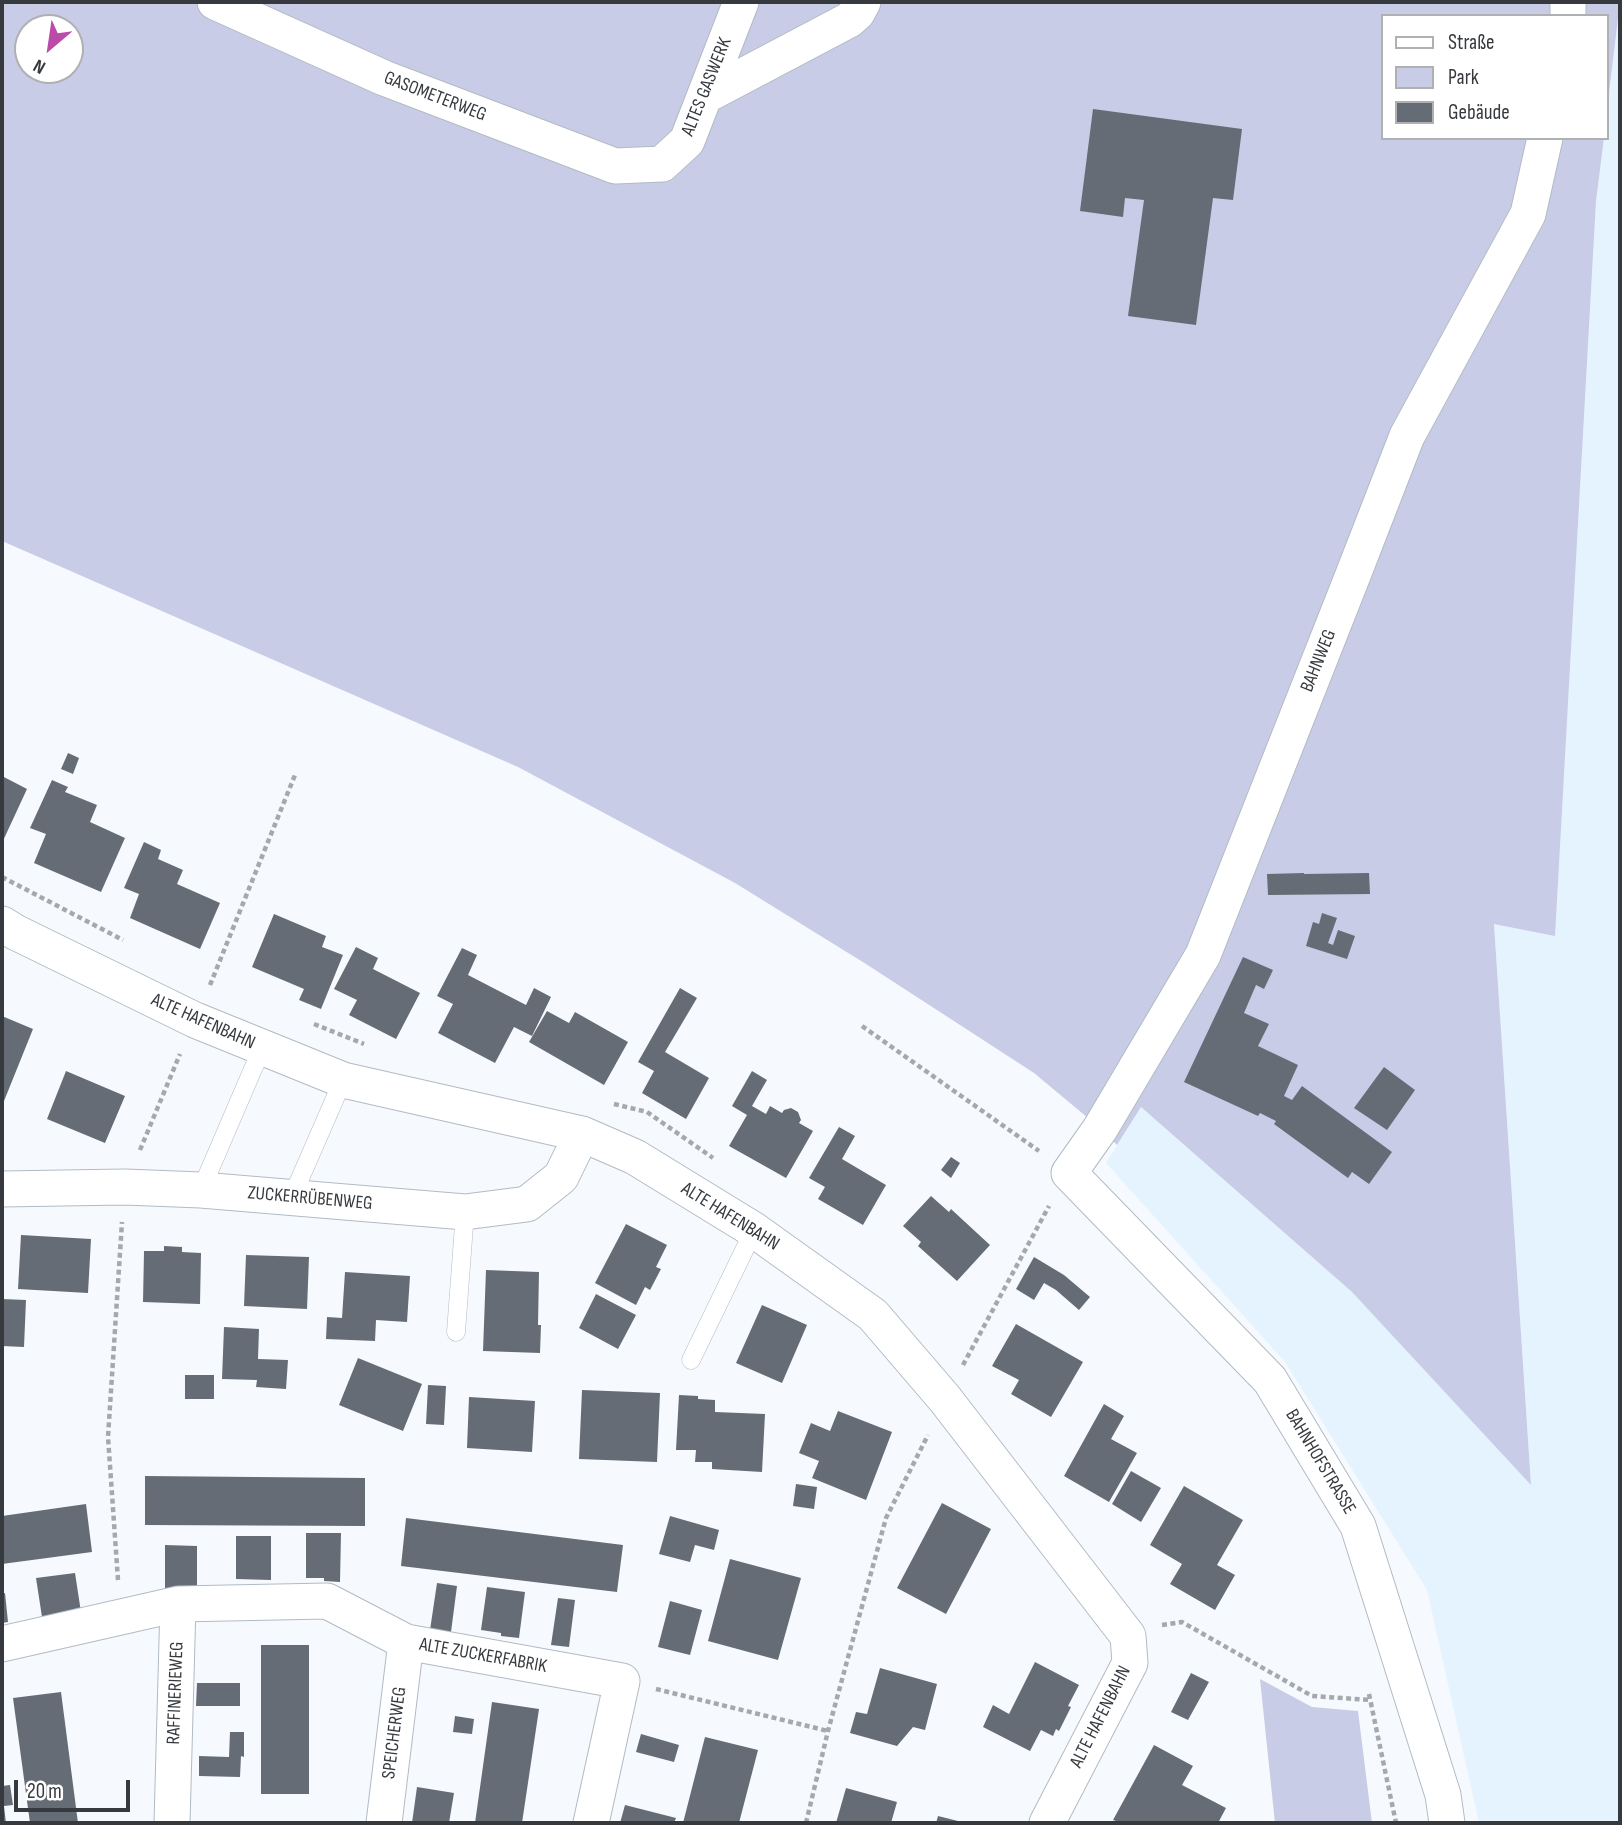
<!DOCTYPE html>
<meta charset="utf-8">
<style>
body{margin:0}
#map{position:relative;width:1622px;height:1825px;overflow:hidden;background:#f6fafe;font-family:"Sofia Sans Condensed",sans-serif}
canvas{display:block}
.frame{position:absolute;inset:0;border:4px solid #363a3e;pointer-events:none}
.legend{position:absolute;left:1381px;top:14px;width:228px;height:126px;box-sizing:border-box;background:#fff;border:2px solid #afb0b2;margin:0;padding:9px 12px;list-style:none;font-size:21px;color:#363a3e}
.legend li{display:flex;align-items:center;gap:14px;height:35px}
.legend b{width:35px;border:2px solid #afb0b2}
.north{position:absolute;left:14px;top:14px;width:70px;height:70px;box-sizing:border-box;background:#fff;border:2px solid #afb0b2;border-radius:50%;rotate:209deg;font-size:19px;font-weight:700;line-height:28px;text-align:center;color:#363a3e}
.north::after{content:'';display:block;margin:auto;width:24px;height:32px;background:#ba4ba8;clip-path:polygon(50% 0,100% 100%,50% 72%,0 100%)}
.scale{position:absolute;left:14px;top:1780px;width:116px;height:32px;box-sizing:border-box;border:4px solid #363a3e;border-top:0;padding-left:9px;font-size:21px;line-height:24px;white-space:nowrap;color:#363a3e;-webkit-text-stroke:5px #fff;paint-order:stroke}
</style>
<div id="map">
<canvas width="1622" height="1825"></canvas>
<div class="frame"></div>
<ul class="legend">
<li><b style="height:9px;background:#fff"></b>Straße</li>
<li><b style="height:19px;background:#c8cce6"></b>Park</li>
<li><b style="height:19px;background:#656c75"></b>Gebäude</li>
</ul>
<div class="north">N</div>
<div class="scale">20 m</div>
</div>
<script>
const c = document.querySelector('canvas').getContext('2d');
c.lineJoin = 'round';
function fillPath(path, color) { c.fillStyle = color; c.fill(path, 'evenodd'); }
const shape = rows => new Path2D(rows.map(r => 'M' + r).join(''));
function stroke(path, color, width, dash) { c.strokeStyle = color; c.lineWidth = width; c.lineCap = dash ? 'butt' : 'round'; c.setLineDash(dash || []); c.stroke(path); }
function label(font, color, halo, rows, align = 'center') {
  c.font = font + ' "Sofia Sans Condensed",sans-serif'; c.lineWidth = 7; c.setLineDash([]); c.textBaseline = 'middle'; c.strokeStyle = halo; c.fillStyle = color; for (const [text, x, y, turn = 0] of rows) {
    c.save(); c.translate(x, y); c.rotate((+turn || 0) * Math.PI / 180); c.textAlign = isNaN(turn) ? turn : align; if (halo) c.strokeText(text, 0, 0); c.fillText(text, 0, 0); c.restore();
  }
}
fillPath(shape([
 [1620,3,1620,1823,1479,1823,1427,1590,1285,1362,1106,1163,1141,1107,1352,1292,1531,1484,1494,923,1555,935,1596,201,1604,138,1606,138,1606,118]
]), '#e4f3fe');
fillPath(shape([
 [2,2,1620,2,1606,118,1606,16,1382,16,1382,138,1604,138,1596,201,1555,936,1494,924,1531,1485,1352,1292,1141,1107,1117,1145,1100,1128,1034,1073,866,964,735,883,518,767,2,541],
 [28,28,70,28,70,70,28,70],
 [1260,1679,1312,1707,1358,1711,1372,1823,1275,1823]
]), '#c8cce6');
fillPath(shape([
 [1093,109,1242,129,1233,200,1213,198,1196,325,1128,316,1144,200,1125,198,1123,217,1080,211],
 [68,753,79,758,73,774,61,769],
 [2,776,27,789,2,843],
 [52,780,68,787,65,792,97,805,90,822,125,838,101,892,34,863,46,834,30,828],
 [144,842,161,850,158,859,183,870,177,884,220,903,200,949,130,918,139,894,124,888],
 [1304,873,1304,874,1369,873,1370,894,1268,895,1267,874],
 [1322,913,1337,918,1328,943,1333,945,1338,930,1355,936,1347,959,1306,946,1313,922,1319,924],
 [274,914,326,936,322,947,343,955,321,1009,299,1000,304,989,252,967],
 [356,947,378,958,373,969,420,993,396,1039,349,1015,357,1000,334,989],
 [462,948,477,955,468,975,526,1005,534,988,551,997,532,1036,514,1027,495,1063,438,1033,453,1004,437,996],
 [1243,957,1273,970,1264,989,1256,985,1244,1013,1269,1024,1258,1046,1298,1065,1284,1096,1292,1100,1302,1086,1392,1152,1369,1184,1352,1172,1348,1178,1274,1124,1276,1121,1260,1113,1258,1116,1184,1082],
 [680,988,697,998,665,1052,709,1078,686,1119,642,1093,654,1071,638,1062],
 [547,1011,569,1023,575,1012,628,1042,604,1085,529,1042],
 [2,1016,33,1029,2,1106],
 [1384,1067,1415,1090,1387,1130,1354,1108],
 [66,1071,125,1096,105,1143,47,1119],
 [752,1071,767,1080,752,1106,766,1114,770,1106,782,1113,784,1110,791,1108,798,1112,801,1120,799,1123,813,1131,786,1178,729,1146,747,1115,732,1106],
 [839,1127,855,1136,842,1159,886,1185,863,1225,818,1199,825,1187,809,1178],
 [951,1157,960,1163,951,1178,941,1170],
 [931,1196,949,1212,951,1209,990,1245,957,1281,918,1246,921,1242,903,1226],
 [626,1224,667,1245,656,1267,661,1269,650,1290,645,1287,636,1305,595,1283],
 [21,1235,91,1239,88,1293,18,1289],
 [164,1246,182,1247,182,1252,201,1253,200,1304,143,1302,144,1251,164,1251],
 [246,1255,309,1257,307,1309,244,1306],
 [1034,1257,1064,1275,1090,1297,1079,1310,1056,1290,1044,1283,1034,1300,1016,1289],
 [486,1270,539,1272,538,1325,541,1325,540,1353,483,1351],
 [345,1272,410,1276,407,1322,376,1320,375,1341,326,1339,327,1317,342,1318],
 [596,1294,636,1315,618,1349,579,1328],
 [2,1299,26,1300,24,1347,2,1346],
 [762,1305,807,1325,782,1383,736,1363],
 [1016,1324,1083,1362,1051,1417,1011,1394,1019,1380,992,1366],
 [224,1327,259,1329,258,1359,288,1360,286,1389,256,1387,257,1380,222,1379],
 [358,1358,422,1384,403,1431,339,1405],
 [185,1375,214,1375,214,1399,185,1399],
 [428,1385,446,1386,444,1425,426,1424],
 [582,1390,660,1393,657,1462,579,1459],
 [679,1395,698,1396,698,1399,715,1400,715,1412,765,1414,762,1472,712,1469,712,1462,695,1462,696,1450,676,1450],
 [469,1397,535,1401,532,1452,467,1448],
 [1104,1404,1124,1416,1111,1439,1137,1453,1109,1502,1064,1476],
 [838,1411,892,1432,866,1500,812,1478,819,1461,799,1453,811,1423,830,1431],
 [1131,1471,1161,1488,1141,1522,1112,1504],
 [145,1476,365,1478,365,1526,145,1525],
 [796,1484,817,1487,814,1509,793,1506],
 [1184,1486,1243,1520,1217,1565,1235,1575,1215,1610,1170,1584,1182,1564,1150,1545],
 [942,1503,991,1529,946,1614,897,1588],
 [86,1504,92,1552,2,1564,2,1516],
 [670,1516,719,1530,714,1550,695,1545,690,1562,659,1554],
 [406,1518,623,1545,617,1592,401,1566],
 [306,1533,341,1533,340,1582,324,1581,324,1578,306,1578],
 [236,1536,271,1536,271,1580,236,1579],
 [165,1545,197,1546,197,1588,165,1588],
 [730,1559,801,1578,778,1660,708,1641],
 [75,1573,81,1612,42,1617,36,1578],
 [437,1583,457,1586,451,1632,430,1630],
 [487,1587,525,1592,519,1638,501,1636,501,1633,481,1630],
 [5,1593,8,1622,2,1623,2,1594],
 [558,1598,575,1600,569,1647,551,1645],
 [670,1601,702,1610,690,1655,658,1647],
 [261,1645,309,1645,309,1794,261,1794],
 [1035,1662,1079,1685,1068,1706,1071,1707,1059,1731,1056,1729,1053,1736,1041,1730,1030,1751,983,1727,993,1705,1009,1714],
 [880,1668,937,1684,925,1730,913,1727,897,1746,850,1733,856,1712,867,1714],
 [1191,1673,1209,1682,1188,1720,1171,1712],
 [197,1683,240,1683,240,1706,196,1706],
 [61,1692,78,1823,30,1823,13,1698],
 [492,1702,539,1709,522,1823,475,1823],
 [455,1716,474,1719,472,1734,453,1732],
 [230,1732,244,1732,244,1757,241,1756,240,1777,199,1776,199,1756,229,1757],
 [641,1734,679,1745,674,1762,636,1752],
 [705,1737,758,1750,739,1823,683,1823],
 [1154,1745,1193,1766,1182,1785,1226,1808,1218,1823,1122,1823,1113,1820],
 [10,1785,13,1805,4,1806,6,1823,2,1823,2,1786],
 [417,1787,454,1793,449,1823,412,1823],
 [846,1788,897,1802,891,1823,836,1823],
 [625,1805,676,1818,674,1823,620,1823],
 [938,1816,962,1822,962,1823,936,1823]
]), '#656c75');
const service = shape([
 [201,1190,262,1048],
 [292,1197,343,1080],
 [456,1332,465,1212],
 [691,1360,754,1230]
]);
const minor = shape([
 [215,2,384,78,615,166,662,164,687,141,741,2],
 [1568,2,1568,16],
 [705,96,849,20,857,13,863,2],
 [2,924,15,932,195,1020,343,1080,582,1134,635,1157,754,1230,873,1315,945,1399,1128,1636,1130,1663,1047,1823],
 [2,1189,125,1187,201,1190,465,1212,527,1204,561,1177,582,1134],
 [2,1644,178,1604,327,1601,406,1642,622,1681,591,1823],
 [172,1823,178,1604],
 [384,1823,406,1642],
 [1447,1823,1443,1795,1358,1526,1270,1380,1069,1173,1100,1129,1203,955,1353,575,1407,436,1528,214,1545,138]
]);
stroke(service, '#b1bbc4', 19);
stroke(minor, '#b1bbc4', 37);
stroke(shape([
 [2,877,123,940],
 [210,985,295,775],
 [314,1024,364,1044],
 [862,1026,1039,1151],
 [614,1104,647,1112,713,1158],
 [140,1150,180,1054],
 [963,1365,1049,1206],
 [118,1580,108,1437,122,1222],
 [1162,1625,1182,1622,1312,1696,1370,1700],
 [656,1689,828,1731],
 [1369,1694,1396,1823],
 [806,1823,828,1731,886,1518,928,1435]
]), '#a5a9ad', 4.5, [5, 3.5]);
stroke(service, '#fff', 18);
stroke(minor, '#fff', 35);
label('19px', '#363a3e', '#fff', [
 ["ALTES GASWERK",707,87,-68],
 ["GASOMETERWEG",435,97,21],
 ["BAHNWEG",1319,661,-68],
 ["ALTE HAFENBAHN",203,1022,24],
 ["ZUCKERRÜBENWEG",310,1199,5],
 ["ALTE HAFENBAHN",730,1217,32],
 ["BAHNHOFSTRASSE",1320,1462,59],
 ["ALTE ZUCKERFABRIK",483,1656,10],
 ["RAFFINERIEWEG",176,1693,-88],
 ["ALTE HAFENBAHN",1101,1717,-63],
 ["SPEICHERWEG",395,1733,-83]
]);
</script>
